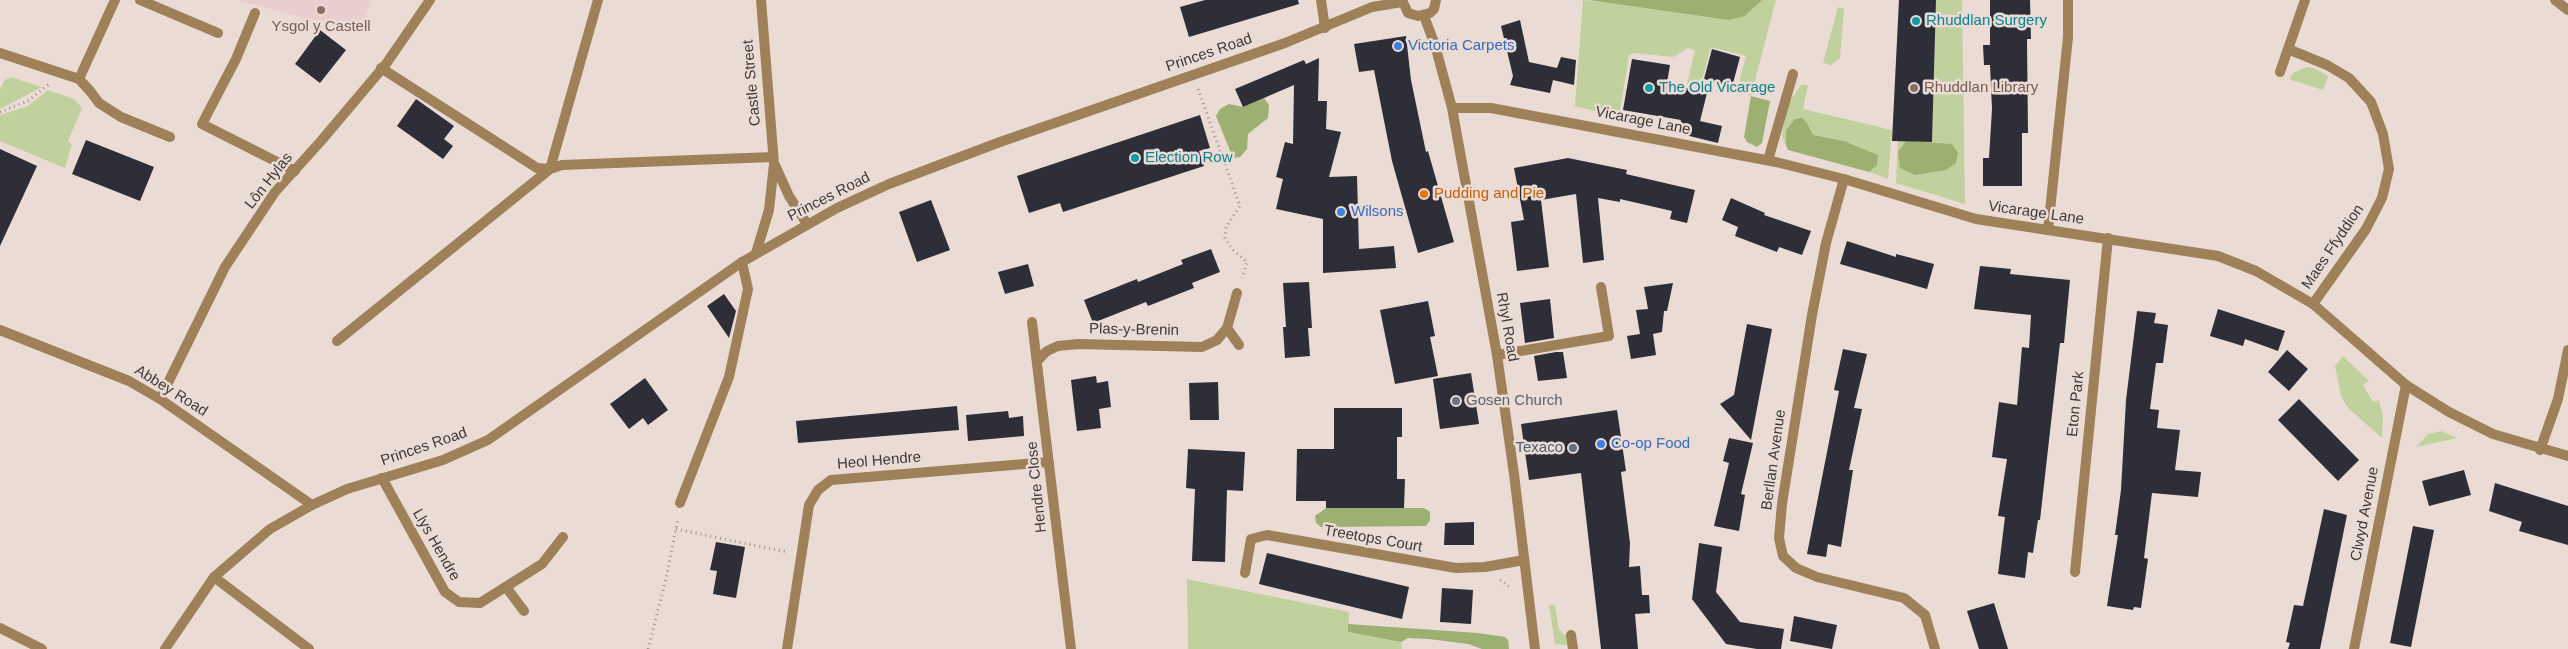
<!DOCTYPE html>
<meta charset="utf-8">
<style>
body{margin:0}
canvas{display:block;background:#eadcd5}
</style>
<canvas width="2568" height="649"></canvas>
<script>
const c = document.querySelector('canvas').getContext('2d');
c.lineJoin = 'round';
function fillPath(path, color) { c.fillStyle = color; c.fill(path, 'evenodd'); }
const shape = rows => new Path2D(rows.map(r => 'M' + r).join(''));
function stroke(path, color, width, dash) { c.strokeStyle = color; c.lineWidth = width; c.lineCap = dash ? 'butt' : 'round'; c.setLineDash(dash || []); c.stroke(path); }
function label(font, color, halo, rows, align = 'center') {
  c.font = font + ' Helvetica,sans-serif'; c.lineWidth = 5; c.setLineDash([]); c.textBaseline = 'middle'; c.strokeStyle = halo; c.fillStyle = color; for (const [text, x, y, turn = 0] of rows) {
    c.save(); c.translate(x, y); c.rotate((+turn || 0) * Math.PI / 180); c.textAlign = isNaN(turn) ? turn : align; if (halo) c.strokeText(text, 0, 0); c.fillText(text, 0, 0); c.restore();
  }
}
fillPath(shape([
 [237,0,371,0,362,29,304,18]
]), '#e8cece');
fillPath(shape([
 [1583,0,1745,16,1762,0,1776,0,1751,96,1738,87,1746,56,1711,47,1700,87,1687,84,1695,51,1688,48,1673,57,1634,53,1629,55,1619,117,1575,106],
 [1936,0,1962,0,1965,204,1896,183,1898,141,1932,142],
 [1838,7,1844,9,1840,58,1831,65,1823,63],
 [2306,67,2314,68,2328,76,2323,90,2289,79,2293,73],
 [11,77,42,87,0,109,0,89,5,80],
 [1801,85,1808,85,1803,109,1892,130,1888,179,1869,172,1877,165,1844,141,1813,135,1807,123,1786,130,1786,146,1782,136,1787,105],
 [48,90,74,99,82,108,68,141,72,144,65,168,0,141,0,115,28,106],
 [2343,356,2369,381,2363,385,2373,402,2379,400,2383,417,2382,438,2348,408,2341,396,2335,366],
 [2441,431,2457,438,2416,447,2428,434],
 [1187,579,1349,612,1348,632,1401,642,1402,649,1188,649],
 [1549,605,1555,605,1559,630,1566,636,1567,645,1555,644]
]), '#c0d19d');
fillPath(shape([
 [1589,0,1762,0,1745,16,1729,20],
 [1751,96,1770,101,1762,143,1757,147,1747,142,1744,137],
 [1264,98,1269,105,1268,118,1248,134,1247,149,1240,157,1233,158,1216,116,1220,109,1229,104,1243,107],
 [1802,118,1807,123,1813,135,1844,141,1878,155,1877,165,1869,172,1788,150,1786,146,1786,130,1795,119],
 [1906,141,1952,144,1958,153,1956,163,1946,170,1915,175,1900,168,1898,152],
 [1326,508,1424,508,1430,512,1430,520,1426,526,1321,527,1316,523,1315,516],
 [1348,624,1478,633,1505,637,1508,640,1509,649,1482,649,1468,644,1429,639,1408,638,1401,642,1348,632]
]), '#9cb072');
fillPath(shape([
 [1205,0,1298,0,1299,4,1189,37,1180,7],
 [1899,0,1936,0,1932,142,1892,141],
 [1990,0,2030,0,2031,39,2027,39,2028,133,2022,133,2022,186,1983,186,1983,158,1989,158,1992,109,1990,65,1984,65,1983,45,1990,45],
 [1520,20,1529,62,1557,68,1561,57,1576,60,1574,85,1553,80,1550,93,1510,85,1513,76,1501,26],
 [320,30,346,50,320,83,295,64],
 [1406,36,1411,80,1426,152,1428,151,1454,242,1418,253,1392,161,1374,70,1359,72,1354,44],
 [1712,49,1740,57,1732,87,1704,79],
 [1319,58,1318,101,1327,101,1326,129,1341,132,1329,177,1357,176,1359,249,1394,246,1396,268,1323,273,1323,219,1276,209,1283,179,1276,177,1285,142,1293,144,1294,85,1243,107,1235,89,1304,60,1306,64],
 [1632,59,1670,65,1667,83,1707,93,1700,121,1722,126,1718,143,1677,133,1681,120,1623,110],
 [416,99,454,126,444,139,453,146,443,159,397,126],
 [1200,115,1210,148,1199,151,1204,166,1063,212,1060,203,1029,213,1017,176],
 [86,140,154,167,140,201,72,174],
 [0,149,37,166,0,246],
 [1568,158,1627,170,1626,174,1695,190,1687,223,1670,219,1672,211,1620,199,1620,202,1598,198,1604,260,1583,263,1576,194,1541,200,1549,267,1517,271,1511,222,1524,220,1514,168],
 [1731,198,1765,213,1764,215,1811,231,1802,255,1779,247,1777,252,1735,236,1738,227,1722,220],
 [931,200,950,250,917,262,899,212],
 [1847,241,1896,257,1896,254,1934,264,1927,289,1840,264],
 [1211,249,1220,272,1192,283,1194,288,1148,306,1146,302,1093,323,1084,300,1137,279,1138,282,1183,264,1181,260],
 [1028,264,1034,286,1005,294,998,272],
 [1980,266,2011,269,2010,274,2070,280,2064,343,2060,343,2040,520,2038,520,2033,553,2028,552,2025,578,1998,574,2005,517,1998,516,2007,459,1992,457,1999,402,2017,405,2022,347,2029,348,2031,315,1974,309],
 [1309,282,1312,328,1308,328,1310,356,1285,358,1283,327,1286,327,1283,283],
 [1673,283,1667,311,1664,311,1662,332,1653,334,1656,355,1631,359,1627,336,1640,334,1636,310,1648,309,1644,287],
 [724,294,736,311,729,338,707,306],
 [1550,299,1554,338,1525,343,1520,303],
 [1428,301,1435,336,1430,337,1438,376,1395,384,1380,310],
 [2218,309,2285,331,2278,351,2245,339,2243,346,2210,336],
 [2137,311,2156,313,2154,323,2168,325,2163,363,2156,363,2150,409,2159,410,2157,428,2180,430,2175,470,2201,472,2198,497,2152,493,2144,558,2148,559,2141,608,2134,607,2133,610,2107,606,2118,535,2115,535,2121,490,2126,400],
 [1747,324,1772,329,1751,440,1720,404,1734,395],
 [1843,349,1867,354,1854,408,1862,409,1849,470,1853,470,1841,547,1828,544,1826,557,1807,554,1839,391,1834,390],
 [2287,350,2308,369,2289,391,2268,372],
 [1556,352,1563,352,1567,378,1538,381,1534,356],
 [1471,373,1479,424,1440,429,1433,379],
 [1096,376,1097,383,1108,381,1111,407,1099,409,1101,428,1077,431,1071,380],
 [645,378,668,410,648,425,643,418,629,429,610,404],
 [1218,382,1219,420,1190,420,1189,383],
 [2299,399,2359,460,2338,481,2278,420],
 [957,406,959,430,798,443,796,421],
 [1334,408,1402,408,1402,437,1397,437,1397,479,1405,479,1404,508,1326,508,1326,501,1296,501,1297,449,1334,449],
 [1617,410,1626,471,1621,472,1630,543,1629,567,1640,566,1642,595,1649,595,1650,613,1635,614,1638,649,1601,649,1581,473,1529,480,1521,424],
 [1008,411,1009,418,1023,416,1024,436,968,441,966,415],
 [1729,438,1753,443,1741,494,1745,495,1739,531,1714,526,1729,463,1723,461],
 [1188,449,1245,452,1243,491,1227,490,1225,562,1192,561,1195,489,1186,488],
 [2464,470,2471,495,2429,506,2422,481],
 [2495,483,2568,506,2568,545,2519,531,2522,522,2489,511],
 [2324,509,2347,515,2320,649,2288,649,2290,643,2286,642,2294,605,2303,606],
 [1474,522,1474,545,1444,545,1445,523],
 [2413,526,2434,530,2411,647,2390,643],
 [716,542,745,547,736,598,713,594,717,571,710,570],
 [1699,543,1722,547,1716,592,1740,622,1784,629,1781,649,1757,649,1726,644,1692,599],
 [1267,553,1409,587,1402,619,1259,584],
 [1442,588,1473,590,1471,624,1440,622],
 [1994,603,2008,649,1979,649,1967,611],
 [1794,616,1837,625,1832,649,1790,641]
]), '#2d2e38');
stroke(shape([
 [1198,89,1240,206,1226,227,1225,238,1232,249,1247,262,1242,278],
 [0,112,28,101,49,84],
 [676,529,787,552],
 [1500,580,1511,588],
 [648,649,666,579,678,518]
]), '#9d938e', 3, [1, 4]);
stroke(shape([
 [140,0,218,33],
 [1321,0,1325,28],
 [255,13,236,59,202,124,295,171],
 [381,68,537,168,550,169,598,0],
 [90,91,99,103,121,117,170,137],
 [1768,160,1793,74],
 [337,341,550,169,562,165,773,157]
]), '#9e8059', 10);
stroke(shape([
 [2555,0,2568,10],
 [2288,49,2327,65,2349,78,2371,102,2383,134,2389,169,2382,198,2366,229,2313,304],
 [0,53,79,79,90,91],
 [2280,72,2305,0],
 [79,79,115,0],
 [775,165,789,196,807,224],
 [1844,179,1826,243,1812,315,1782,504,1779,538,1783,556,1796,568,1817,577,1904,598,1925,615,1935,649],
 [2048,230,2068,37,2068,0],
 [756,253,769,210,774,164,761,0],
 [1237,293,1227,328,1239,345],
 [1032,322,1071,649],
 [0,330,129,381,160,399,312,505],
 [1497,355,1609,336,1601,287],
 [1038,360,1047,351,1058,346,1078,344,1202,347,1217,340,1227,328],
 [160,399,225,267,275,192,321,141,386,64,430,0],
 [2540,450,2558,399,2568,350],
 [382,478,445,592,459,602,480,603,542,564,563,537],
 [680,503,729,377,748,289,742,262],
 [2075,572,2108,238],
 [1245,573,1251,539,1267,535,1456,568,1485,567,1524,560],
 [214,577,309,649],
 [506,587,524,611],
 [0,628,42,649],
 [1571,635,1573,649],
 [787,649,809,505,818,490,831,480,1049,462],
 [2354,649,2406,385]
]), '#9e8059', 10);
stroke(shape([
 [1402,0,1408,13,1418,16,1430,13,1434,9,1436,0],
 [1424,16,1435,45,1452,108,1497,355,1514,474,1535,649],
 [1452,108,1491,108,1776,162,1844,179,1976,219,2218,256,2256,271,2313,304,2406,385,2449,412,2493,434,2568,456],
 [165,649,214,577,270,529,312,505,347,489,443,460,488,440,742,262,837,208,889,184,1000,142,1285,43,1372,7,1402,2]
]), '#9e8059', 10);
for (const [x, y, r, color] of [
 [321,10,5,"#8d6e63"],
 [1916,21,5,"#0f9aa8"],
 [1398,46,5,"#3f7fe0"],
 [1649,88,5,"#0f9aa8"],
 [1914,88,5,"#8d6e63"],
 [1135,158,5,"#0f9aa8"],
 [1424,194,5,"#e8710a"],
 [1341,212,5,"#3f7fe0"],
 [1456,401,5,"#6b7280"],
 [1601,444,5,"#3f7fe0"],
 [1573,448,5,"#5c6f8a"]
]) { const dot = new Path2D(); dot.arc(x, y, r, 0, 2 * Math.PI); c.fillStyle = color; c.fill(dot); stroke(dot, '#eadcd5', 2); }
label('15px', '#0d838f', '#eadcd5', [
 ["Rhuddlan Surgery",1926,21],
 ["The Old Vicarage",1659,88],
 ["Election Row",1145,158]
], 'left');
label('15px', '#785e54', '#eadcd5', [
 ["Ysgol y Castell",321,27],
 ["Rhuddlan Library",1924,88,"left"]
]);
label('15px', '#366cbe', '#eadcd5', [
 ["Victoria Carpets",1408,46],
 ["Wilsons",1351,212],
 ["Co-op Food",1611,444]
], 'left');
label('15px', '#3f3a37', '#eadcd5', [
 ["Princes Road",1209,53,-19],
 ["Castle Street",752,83,-95],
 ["Vicarage Lane",1643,121,11],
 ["Lôn Hylas",269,181,-52],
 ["Princes Road",829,197,-27],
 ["Vicarage Lane",2036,213,8],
 ["Maes Ffyddion",2333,247,-56],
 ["Rhyl Road",1507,327,80],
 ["Plas-y-Brenin",1134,330,1],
 ["Abbey Road",171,391,32],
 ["Eton Park",2076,404,-84],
 ["Princes Road",424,447,-19],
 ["Berllan Avenue",1774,460,-82],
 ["Heol Hendre",879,461,-5],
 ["Hendre Close",1037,487,-96],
 ["Clwyd Avenue",2365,514,-79],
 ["Treetops Court",1373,539,10],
 ["Llys Hendre",436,545,60]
]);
label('15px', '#c56008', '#eadcd5', [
 ["Pudding and Pie",1434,194]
], 'left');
label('15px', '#5b616d', '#eadcd5', [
 ["Gosen Church",1466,401]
], 'left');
label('15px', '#4e5e75', '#eadcd5', [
 ["Texaco",1563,448]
], 'right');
</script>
